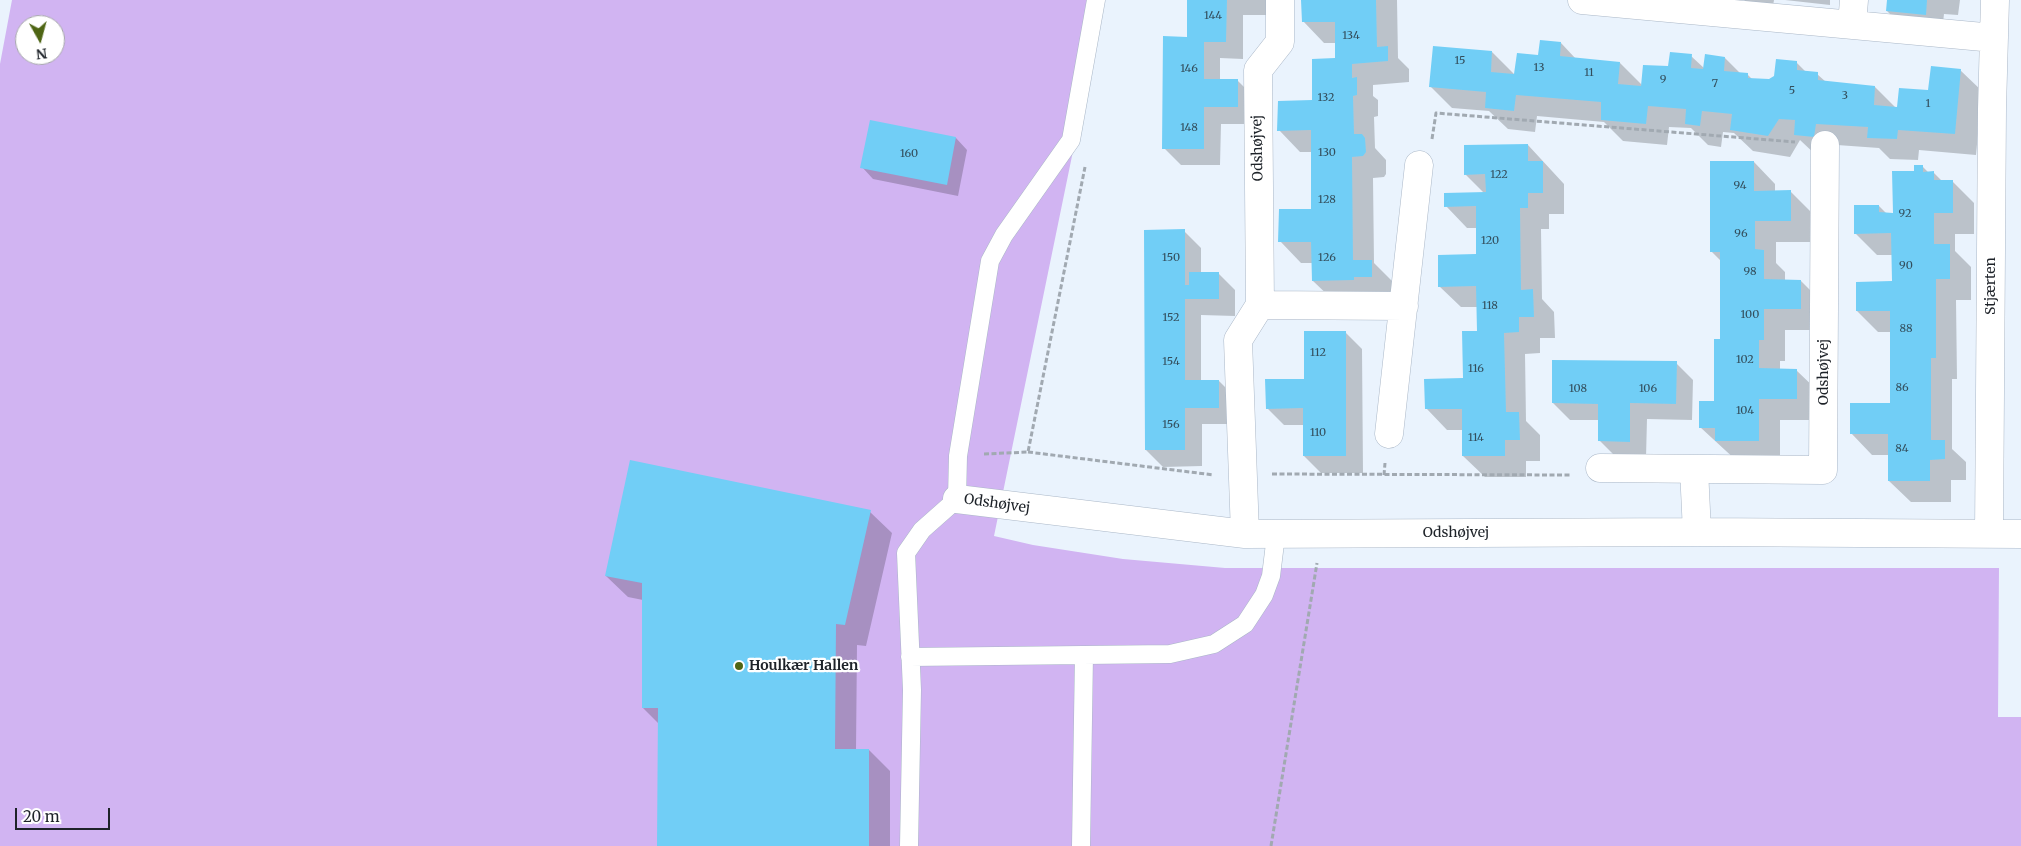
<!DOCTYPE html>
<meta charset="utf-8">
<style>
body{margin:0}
#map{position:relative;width:2021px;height:846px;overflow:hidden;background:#eaf3fd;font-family:Merriweather,serif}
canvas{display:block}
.north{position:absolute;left:15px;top:15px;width:50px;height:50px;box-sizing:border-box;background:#fff;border:1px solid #a5a7a9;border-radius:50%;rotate:173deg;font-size:14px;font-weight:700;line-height:20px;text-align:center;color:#1e2329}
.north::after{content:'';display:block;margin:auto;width:18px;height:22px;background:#4e6514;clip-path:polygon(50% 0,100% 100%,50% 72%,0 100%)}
.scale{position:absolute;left:15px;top:808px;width:95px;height:22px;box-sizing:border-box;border:2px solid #1e2329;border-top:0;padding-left:6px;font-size:15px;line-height:18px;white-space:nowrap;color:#1e2329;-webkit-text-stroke:4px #fff;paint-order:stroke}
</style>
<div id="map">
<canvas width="2021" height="846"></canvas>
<div class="north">N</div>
<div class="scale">20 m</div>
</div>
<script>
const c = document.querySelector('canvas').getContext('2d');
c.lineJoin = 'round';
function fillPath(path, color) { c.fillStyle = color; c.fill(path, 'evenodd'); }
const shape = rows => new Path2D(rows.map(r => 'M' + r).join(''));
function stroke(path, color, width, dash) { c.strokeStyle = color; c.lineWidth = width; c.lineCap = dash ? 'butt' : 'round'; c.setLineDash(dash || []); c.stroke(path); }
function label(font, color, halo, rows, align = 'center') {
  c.font = font + ' Merriweather,serif'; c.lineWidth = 4.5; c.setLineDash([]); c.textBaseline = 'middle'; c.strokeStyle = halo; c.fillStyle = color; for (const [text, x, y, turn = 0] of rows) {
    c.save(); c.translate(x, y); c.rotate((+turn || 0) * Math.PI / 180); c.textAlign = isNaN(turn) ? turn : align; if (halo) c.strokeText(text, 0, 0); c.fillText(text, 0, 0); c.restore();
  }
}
fillPath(shape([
 [12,0,1104,0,994,536,1033,545,1123,559,1225,568,1999,568,1998,717,2021,717,2021,846,0,846,0,64],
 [25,25,55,25,55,55,25,55]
]), '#d1b4f2');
fillPath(shape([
 [1188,0,1277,0,1277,15,1243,15,1243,59,1220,58,1220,80,1237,80,1254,97,1254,124,1221,124,1220,165,1181,165,1164,148,1188,38],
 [1302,0,1397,0,1398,58,1409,69,1409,82,1373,85,1373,96,1378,100,1378,116,1374,117,1375,148,1386,160,1386,174,1384,177,1373,178,1374,263,1393,282,1393,297,1335,302,1313,281,1313,263,1301,263,1280,241,1313,210,1312,152,1300,152,1279,130,1313,102,1336,59,1336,43,1324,43,1303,21],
 [1744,0,1774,0,1773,6,1747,3],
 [1785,0,1830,0,1830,5],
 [1888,0,1960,0,1958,15,1944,14,1942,31,1904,28,1887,11],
 [1561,43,1576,59,1620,63,1642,85,1691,56,1705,69,1725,58,1740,73,1747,74,1752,79,1770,81,1796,62,1806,72,1817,74,1826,82,1875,87,1898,110,1960,70,1982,91,1976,155,1919,150,1918,160,1890,159,1879,148,1837,145,1817,156,1800,140,1790,157,1753,151,1734,133,1723,132,1721,147,1708,145,1691,128,1669,127,1667,145,1623,141,1604,122,1537,116,1535,132,1508,129,1489,111,1452,108,1430,86,1492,52,1515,75,1539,56],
 [956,138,967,150,958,196,873,179,862,167],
 [1528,145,1564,184,1564,214,1549,214,1549,229,1541,229,1542,299,1554,312,1555,338,1540,338,1540,353,1525,354,1526,421,1540,435,1540,461,1526,461,1526,477,1485,477,1463,456,1463,430,1447,430,1426,408,1464,379,1478,332,1478,307,1461,307,1439,286,1478,255,1477,228,1467,228,1446,206,1485,194,1465,174],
 [1754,162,1775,184,1775,192,1791,192,1812,213,1812,242,1776,242,1776,263,1785,272,1785,281,1801,281,1822,302,1822,330,1785,330,1785,361,1780,361,1780,370,1796,370,1818,391,1818,420,1780,420,1780,462,1738,462,1700,427,1715,402,1721,340,1721,261,1711,251],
 [1923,167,1929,173,1934,173,1943,182,1952,181,1974,203,1974,234,1955,234,1955,251,1971,267,1971,300,1956,300,1957,379,1952,379,1952,449,1966,462,1966,480,1951,480,1951,502,1911,502,1889,481,1889,455,1872,455,1851,433,1891,404,1891,332,1878,332,1857,311,1893,282,1893,255,1877,255,1855,233,1879,206,1887,214,1894,214,1916,172],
 [1184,231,1201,248,1201,273,1218,273,1235,290,1235,316,1201,315,1201,381,1219,381,1236,398,1236,424,1202,424,1202,466,1163,467,1146,450],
 [1345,332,1362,349,1363,473,1321,473,1304,456,1304,425,1284,425,1267,408,1305,380],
 [1676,363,1693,380,1692,420,1647,419,1646,458,1616,457,1599,440,1599,420,1570,420,1553,403],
 [870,512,892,533,866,646,857,645,856,750,869,750,890,771,890,846,659,846,659,724,643,708,643,600,628,597,606,576]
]), '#0003');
fillPath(shape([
 [1187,0,1227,0,1226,42,1204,42,1204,79,1238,79,1238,107,1204,107,1204,149,1162,149,1163,36,1187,37],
 [1301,0,1376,0,1377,47,1388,46,1388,61,1352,64,1352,78,1357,77,1357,95,1353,96,1354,134,1362,134,1365,138,1366,152,1363,156,1352,157,1353,260,1372,260,1372,277,1354,277,1354,280,1312,281,1311,242,1278,242,1279,209,1311,209,1311,130,1277,131,1278,101,1312,100,1312,59,1335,58,1335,22,1302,22],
 [1887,0,1927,0,1926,15,1886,11],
 [1540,40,1561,42,1560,56,1620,62,1618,84,1641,86,1643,65,1668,66,1670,52,1692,54,1691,68,1703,69,1705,54,1725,57,1724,71,1748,73,1748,78,1769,79,1774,76,1776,59,1797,61,1797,70,1818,72,1818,80,1875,86,1874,105,1897,107,1899,88,1928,90,1931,66,1961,69,1955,134,1898,130,1897,139,1867,138,1868,127,1816,124,1814,137,1794,135,1795,120,1779,119,1768,136,1730,130,1732,114,1702,111,1700,126,1685,124,1686,109,1648,106,1646,124,1601,120,1601,102,1516,95,1514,111,1485,108,1486,92,1429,87,1433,46,1492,51,1491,72,1514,74,1517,53,1538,55],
 [870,120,956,137,947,185,860,168],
 [1528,144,1528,161,1543,161,1543,193,1528,193,1528,208,1520,208,1521,290,1533,289,1534,317,1519,317,1519,332,1504,333,1506,412,1519,412,1520,440,1505,440,1505,456,1462,456,1462,409,1425,409,1424,379,1463,378,1462,331,1477,331,1476,286,1438,287,1438,255,1476,254,1476,206,1444,207,1444,193,1486,192,1485,174,1464,175,1464,145],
 [1710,161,1754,161,1754,191,1791,190,1791,221,1755,221,1755,249,1764,250,1764,279,1801,280,1801,309,1764,309,1764,340,1759,340,1759,368,1797,369,1797,399,1759,399,1759,441,1715,441,1715,428,1699,428,1699,401,1714,401,1714,339,1720,339,1720,252,1710,252],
 [1914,165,1923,165,1923,172,1934,171,1934,180,1953,180,1953,213,1934,213,1934,244,1950,244,1950,279,1936,279,1936,358,1931,358,1931,440,1945,440,1945,459,1930,460,1930,481,1888,481,1888,434,1850,434,1850,403,1890,403,1890,311,1856,311,1856,282,1892,281,1891,233,1854,234,1854,205,1879,205,1879,212,1893,213,1892,171,1914,171],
 [1185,229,1185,285,1189,285,1189,272,1219,272,1219,299,1185,299,1185,380,1219,380,1219,408,1185,408,1185,450,1145,450,1144,230],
 [1304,331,1346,331,1346,456,1303,456,1303,408,1266,409,1265,379,1304,379],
 [1552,360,1677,361,1676,404,1630,403,1630,442,1598,441,1598,404,1552,403],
 [630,460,871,510,845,625,836,624,835,749,869,749,869,846,657,846,658,708,642,708,642,583,605,576]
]), '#71cef6');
const service = shape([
 [910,657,1170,654,1214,644,1245,624,1264,595,1271,576,1276,535],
 [909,846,912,690,906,553,922,530,957,499,958,456,990,261,1004,235,1071,140,1096,0],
 [1081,846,1084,655]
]);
const minor = shape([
 [1582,0,1994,38],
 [1852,25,1854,0],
 [1260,305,1404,306],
 [1389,434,1419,165],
 [1600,468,1823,470,1825,145],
 [1694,469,1697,532],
 [957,499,1245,534,1697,532,2021,534],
 [1245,534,1238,340,1260,305,1258,70,1280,42,1280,0],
 [1989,534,1992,109,1995,0]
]);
stroke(service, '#aab7c7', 19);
stroke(minor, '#aab7c7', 29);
stroke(shape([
 [1432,139,1436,113,1795,142],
 [1028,452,1214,475],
 [984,454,1028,452,1085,167],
 [1272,474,1571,475],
 [1384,475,1385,463],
 [1271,846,1317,563]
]), '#a1a9b1', 3, [5, 2.5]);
stroke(service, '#fff', 18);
stroke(minor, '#fff', 28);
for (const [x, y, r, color] of [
 [739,666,5,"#4e6514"]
]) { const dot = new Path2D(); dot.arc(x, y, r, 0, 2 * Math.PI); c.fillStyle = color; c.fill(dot); stroke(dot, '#fff', 2); }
label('11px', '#334e5c', null, [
 ["144",1213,16],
 ["134",1351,36],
 ["15",1460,61],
 ["13",1539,68],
 ["146",1189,69],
 ["11",1589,73],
 ["9",1663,80],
 ["7",1715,84],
 ["5",1792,91],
 ["3",1845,96],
 ["132",1326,98],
 ["1",1928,104],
 ["148",1189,128],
 ["130",1327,153],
 ["160",909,154],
 ["122",1499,175],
 ["94",1740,186],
 ["128",1327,200],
 ["92",1905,214],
 ["96",1741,234],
 ["120",1490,241],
 ["150",1171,258],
 ["126",1327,258],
 ["90",1906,266],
 ["98",1750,272],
 ["118",1490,306],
 ["100",1750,315],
 ["152",1171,318],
 ["88",1906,329],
 ["112",1318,353],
 ["102",1745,360],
 ["154",1171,362],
 ["116",1476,369],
 ["86",1902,388],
 ["108",1578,389],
 ["106",1648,389],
 ["104",1745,411],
 ["156",1171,425],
 ["110",1318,433],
 ["114",1476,438],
 ["84",1902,449]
]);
label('14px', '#1e2329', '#fff', [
 ["Odshøjvej",1258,148,-91],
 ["Stjærten",1991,286,-90],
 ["Odshøjvej",1824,372,-90],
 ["Odshøjvej",997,504,8],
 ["Odshøjvej",1456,533]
]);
label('bold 14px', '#1e2329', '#fff', [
 ["Houlkær Hallen",749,666]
], 'left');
</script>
